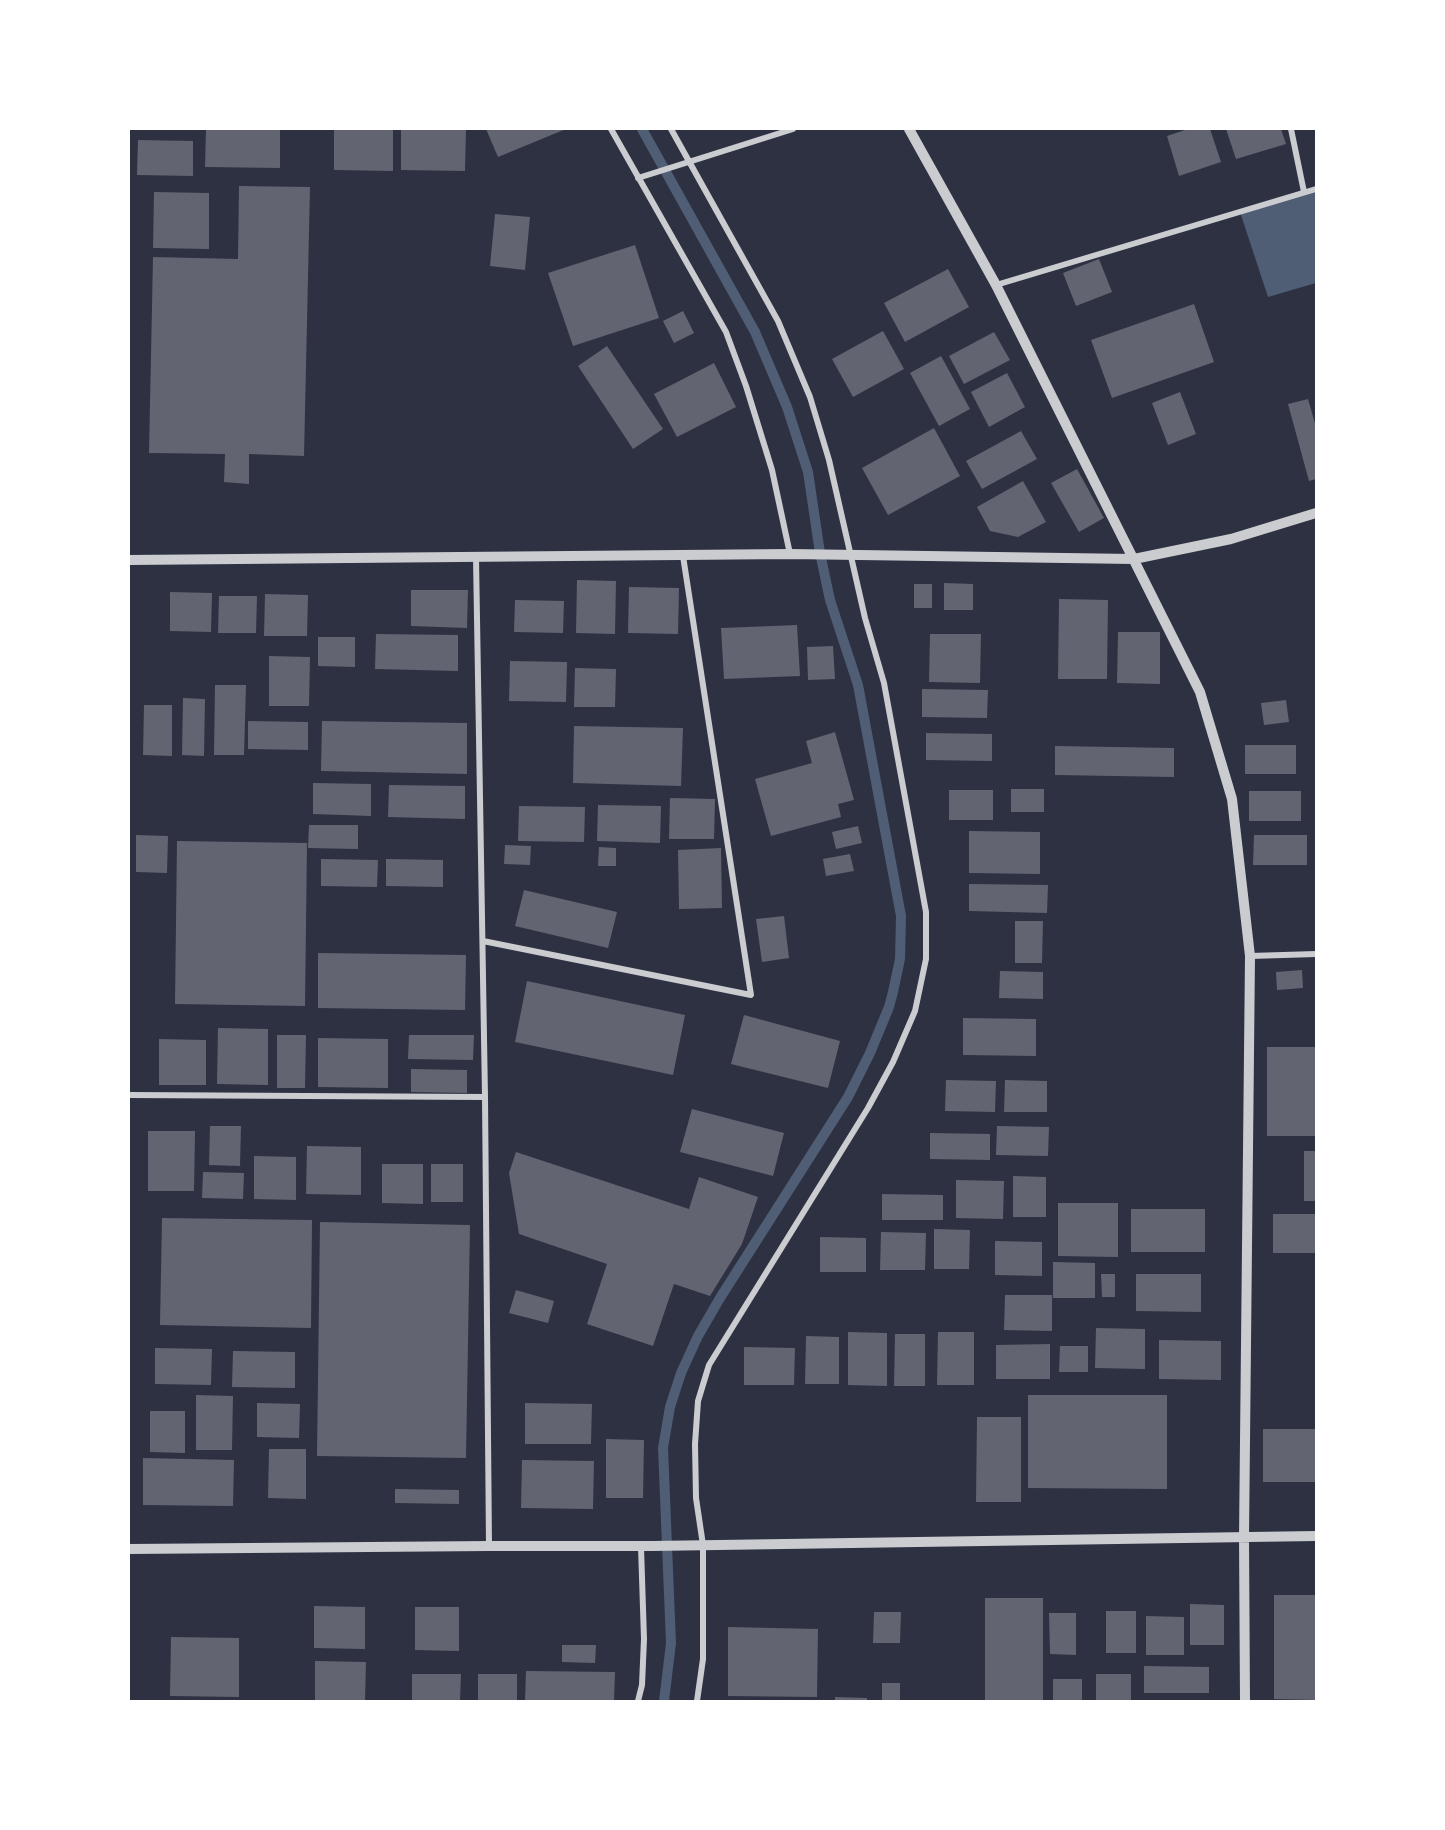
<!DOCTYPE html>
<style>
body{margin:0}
#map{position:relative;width:1445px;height:1830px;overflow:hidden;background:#2d3142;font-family:"Source Sans 3",sans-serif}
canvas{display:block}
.frame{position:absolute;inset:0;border:130px solid #fff;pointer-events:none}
</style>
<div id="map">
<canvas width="1445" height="1830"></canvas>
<div class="frame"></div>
</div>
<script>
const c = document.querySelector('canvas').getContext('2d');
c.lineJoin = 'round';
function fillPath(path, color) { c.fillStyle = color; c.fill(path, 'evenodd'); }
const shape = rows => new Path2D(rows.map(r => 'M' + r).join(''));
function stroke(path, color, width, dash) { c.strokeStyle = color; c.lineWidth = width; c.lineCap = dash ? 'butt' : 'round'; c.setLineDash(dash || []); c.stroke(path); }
fillPath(shape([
 [1316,189,1316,283,1268,297,1240,212]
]), '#4f5d75');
stroke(shape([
 [642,129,755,332,787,407,808,472,820,553,830,600,858,685,901,916,900,959,893,992,889,1007,870,1053,848,1097,720,1298,698,1336,681,1373,670,1407,663,1448,671,1643,664,1701]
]), '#4f5d75', 10);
fillPath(shape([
 [206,129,280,129,280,168,205,167],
 [334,129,393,130,393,171,334,170],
 [401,129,466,129,465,171,401,170],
 [486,129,566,129,498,157],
 [1188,129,1210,129,1221,162,1179,176,1167,136],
 [1226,129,1281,129,1286,144,1236,159],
 [138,140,193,141,193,176,137,175],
 [239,186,310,187,304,456,249,454,249,484,224,482,225,454,149,453,153,257,238,259],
 [154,192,209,193,209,249,153,248],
 [495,214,530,217,525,270,490,266],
 [635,245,659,318,573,346,548,273],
 [1099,259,1112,292,1076,306,1063,273],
 [948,269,969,307,905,342,884,303],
 [1194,304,1214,362,1112,398,1091,340],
 [683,311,694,333,674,343,663,321],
 [883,331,904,369,853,397,832,359],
 [994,332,1010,360,964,384,949,356],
 [607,346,663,429,633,449,578,366],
 [941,356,970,409,939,426,910,373],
 [714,363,736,407,677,437,654,394],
 [1007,373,1025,407,989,427,971,392],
 [1180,392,1196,434,1168,445,1152,403],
 [1308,399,1316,427,1316,479,1309,481,1288,404],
 [934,428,960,476,888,515,862,468],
 [1021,431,1037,459,982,489,966,461],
 [1077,469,1104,518,1079,532,1051,483],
 [1023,481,1046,522,1018,537,990,531,977,507],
 [577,580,616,581,615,634,576,633],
 [944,583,973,584,973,610,944,610],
 [914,584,932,584,932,608,914,608],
 [629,587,679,588,678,634,628,633],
 [411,590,468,590,467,628,411,626],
 [170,592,212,593,211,632,170,631],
 [265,594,308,595,307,636,264,636],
 [219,596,257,596,256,633,218,633],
 [1059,599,1108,600,1107,679,1058,679],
 [515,600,564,601,563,633,514,632],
 [797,625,800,676,724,679,721,628],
 [1118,632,1160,632,1160,684,1117,683],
 [376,634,458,635,458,671,375,669],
 [930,634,981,634,980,683,929,682],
 [318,637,355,637,355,667,318,666],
 [833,646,835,679,808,680,807,647],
 [269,656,310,657,309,706,269,706],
 [510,661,567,662,566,702,509,701],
 [575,668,616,669,615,707,574,707],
 [215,685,246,685,244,755,214,755],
 [922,689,988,690,987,718,922,717],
 [183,698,205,699,204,756,182,755],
 [1286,700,1289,722,1264,725,1261,703],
 [144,705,172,705,172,756,143,755],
 [248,721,308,722,308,750,248,749],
 [322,721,467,723,467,774,321,771],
 [574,726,683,728,681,786,573,783],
 [835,732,854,800,838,804,841,817,771,836,755,779,812,763,806,741],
 [926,733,992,734,992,761,926,760],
 [1245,745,1296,745,1296,774,1245,774],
 [1055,746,1174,748,1174,777,1055,775],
 [313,783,371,784,371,816,313,814],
 [389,785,465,786,465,819,388,817],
 [1011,789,1044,789,1044,812,1011,812],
 [949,790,993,790,993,820,949,820],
 [1249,791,1301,791,1301,821,1249,821],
 [670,798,715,799,714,839,669,839],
 [598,805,661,806,660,843,597,841],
 [519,806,585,807,584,842,518,841],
 [309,825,358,825,358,849,308,848],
 [858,826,862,843,836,849,832,832],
 [969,831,1040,832,1040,874,969,873],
 [136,835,168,836,167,873,136,872],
 [1254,835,1307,835,1307,865,1253,865],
 [177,841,307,843,305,1006,175,1004],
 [505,845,531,846,530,865,504,864],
 [599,847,616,848,616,866,598,866],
 [721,848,722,908,679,909,678,850],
 [850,854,854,871,826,876,823,859],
 [321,859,378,860,377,887,321,886],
 [386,859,443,860,443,887,386,886],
 [969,884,1048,885,1047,913,969,911],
 [524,890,617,912,608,948,515,926],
 [784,916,789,958,762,962,756,919],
 [1015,921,1043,921,1042,963,1015,963],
 [318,953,466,955,465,1010,318,1008],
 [1302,970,1303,988,1277,990,1276,972],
 [1000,971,1043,972,1043,999,999,998],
 [527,981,685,1015,673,1075,515,1042],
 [744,1015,840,1041,828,1088,731,1064],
 [963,1018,1036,1019,1036,1056,963,1055],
 [218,1028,268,1029,268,1085,217,1084],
 [277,1035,306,1035,305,1088,277,1088],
 [409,1035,474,1035,473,1060,408,1059],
 [318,1038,388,1039,388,1088,318,1087],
 [159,1039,206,1040,206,1085,159,1085],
 [1267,1047,1316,1047,1316,1136,1267,1136],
 [411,1069,467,1070,467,1093,411,1092],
 [946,1080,996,1081,995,1112,945,1111],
 [1005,1080,1047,1081,1047,1112,1004,1112],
 [692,1109,784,1133,773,1176,680,1152],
 [210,1126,241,1126,240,1166,209,1165],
 [997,1126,1049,1127,1048,1156,996,1155],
 [148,1131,195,1131,194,1191,148,1191],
 [930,1133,990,1134,990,1160,930,1159],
 [307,1146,361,1147,361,1195,306,1194],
 [1304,1151,1316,1151,1316,1201,1304,1201],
 [516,1152,689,1209,699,1177,758,1197,742,1244,710,1296,674,1284,653,1346,587,1324,607,1264,519,1234,509,1173],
 [254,1156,296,1157,296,1200,254,1199],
 [382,1164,423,1164,423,1204,382,1203],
 [431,1164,463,1164,463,1202,431,1202],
 [203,1172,244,1173,243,1199,202,1198],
 [1013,1176,1046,1177,1046,1217,1013,1217],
 [956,1180,1004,1181,1003,1219,956,1218],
 [882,1194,943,1195,943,1220,882,1220],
 [1058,1203,1118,1203,1118,1257,1058,1256],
 [1131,1209,1205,1209,1205,1252,1131,1252],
 [1273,1214,1316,1214,1316,1253,1273,1253],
 [162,1218,312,1220,311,1328,160,1325],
 [320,1222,470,1225,466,1458,317,1456],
 [934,1229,970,1230,969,1269,934,1269],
 [881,1232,926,1233,925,1270,880,1270],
 [820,1237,866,1238,866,1272,820,1272],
 [995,1241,1042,1242,1042,1276,995,1275],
 [1053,1262,1095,1263,1095,1298,1053,1298],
 [1101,1274,1115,1274,1115,1297,1102,1297],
 [1136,1274,1201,1274,1201,1312,1136,1311],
 [516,1290,554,1301,548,1323,509,1313],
 [1005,1295,1052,1295,1052,1331,1004,1330],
 [1096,1328,1145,1329,1145,1369,1095,1368],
 [848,1332,887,1333,887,1386,848,1385],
 [938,1332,974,1332,974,1385,937,1385],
 [895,1334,925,1334,925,1386,894,1386],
 [806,1336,839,1337,839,1384,805,1384],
 [1159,1340,1221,1341,1221,1380,1159,1379],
 [1050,1344,1050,1379,996,1379,996,1345],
 [1060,1346,1088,1346,1088,1372,1059,1372],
 [744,1347,795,1348,794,1385,744,1385],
 [155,1348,212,1349,211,1385,155,1384],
 [233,1351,295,1352,295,1388,232,1387],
 [196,1395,233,1396,232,1450,196,1450],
 [1028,1395,1167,1395,1167,1489,1028,1488],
 [257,1403,300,1404,299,1438,257,1437],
 [525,1403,592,1404,591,1444,525,1444],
 [150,1411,185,1411,185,1453,150,1452],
 [977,1417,1021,1417,1021,1502,976,1502],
 [1263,1429,1316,1429,1316,1482,1263,1482],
 [606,1439,644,1440,643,1498,606,1498],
 [269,1449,306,1449,306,1499,268,1498],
 [143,1458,234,1460,233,1506,143,1505],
 [522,1460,594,1461,593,1509,521,1508],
 [395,1489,459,1490,459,1504,395,1503],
 [1274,1595,1316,1595,1316,1700,1274,1699],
 [985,1598,1043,1598,1043,1701,985,1701],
 [1190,1604,1224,1605,1224,1645,1190,1645],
 [314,1606,365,1607,365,1649,314,1648],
 [415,1607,459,1607,459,1651,415,1650],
 [1106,1611,1136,1611,1136,1653,1106,1653],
 [874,1612,901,1612,900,1643,873,1643],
 [1049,1613,1076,1613,1076,1655,1050,1654],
 [1146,1616,1184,1617,1184,1655,1146,1655],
 [728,1627,818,1629,817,1697,728,1696],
 [171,1637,239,1638,239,1697,170,1696],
 [562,1645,596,1645,595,1663,562,1662],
 [315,1661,366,1662,365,1701,315,1701],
 [1144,1666,1209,1667,1209,1693,1144,1693],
 [526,1671,615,1672,614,1701,525,1701],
 [412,1674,461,1674,460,1701,412,1701],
 [478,1674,517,1674,517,1701,478,1701],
 [1096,1674,1131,1674,1131,1701,1096,1701],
 [1053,1679,1082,1679,1082,1701,1053,1701],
 [882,1683,900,1683,900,1701,882,1701],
 [835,1697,867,1698,867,1701,835,1701]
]), '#626471');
stroke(shape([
 [611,129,726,332,746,386,772,470,790,554],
 [671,129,778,321,810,397,829,460,865,618,884,683,926,912,926,959,915,1011,893,1062,868,1108,709,1365,698,1401,695,1444,696,1498,703,1545,703,1659,697,1701],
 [1291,129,1304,192],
 [638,178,793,129],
 [996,285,1316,189],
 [476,558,485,1097,489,1546],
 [483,941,751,995,683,556],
 [1250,956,1316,954],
 [129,1095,485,1097],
 [638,1701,642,1685,644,1639,641,1547]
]), '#caccd0', 6);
stroke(shape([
 [909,129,996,285,1200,692,1232,799,1250,956,1244,1537,1245,1701],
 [129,560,790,554,1134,559,1231,539,1316,513],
 [129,1549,489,1546,652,1546,1316,1536]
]), '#caccd0', 10);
</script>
